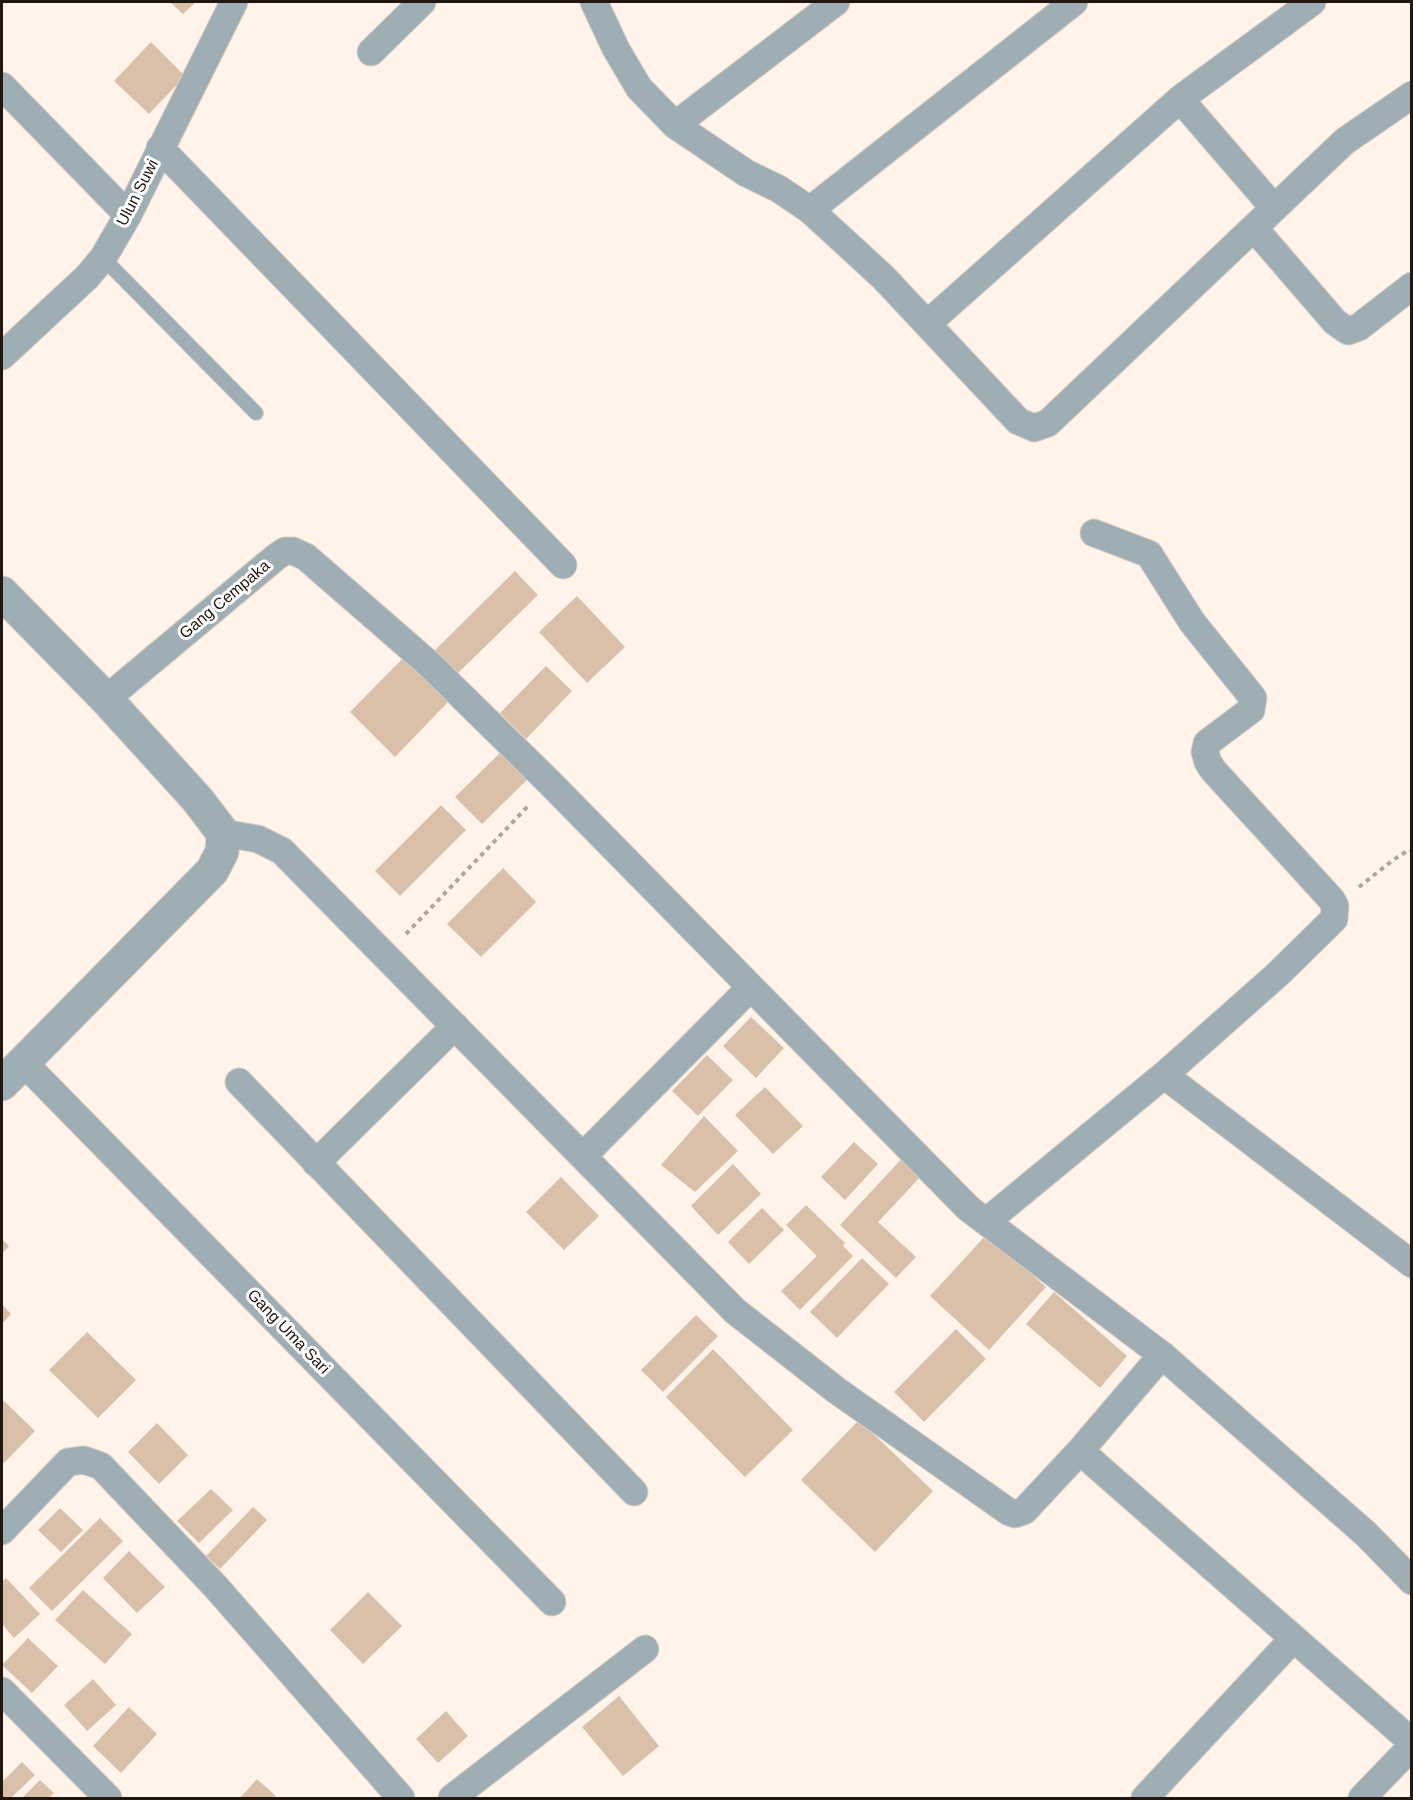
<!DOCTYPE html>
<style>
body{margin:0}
#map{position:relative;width:1413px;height:1800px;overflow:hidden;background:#fff3ea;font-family:Arial,sans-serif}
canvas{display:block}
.frame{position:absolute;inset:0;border:3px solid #21170f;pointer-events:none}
</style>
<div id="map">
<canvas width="1413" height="1800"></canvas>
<div class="frame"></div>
</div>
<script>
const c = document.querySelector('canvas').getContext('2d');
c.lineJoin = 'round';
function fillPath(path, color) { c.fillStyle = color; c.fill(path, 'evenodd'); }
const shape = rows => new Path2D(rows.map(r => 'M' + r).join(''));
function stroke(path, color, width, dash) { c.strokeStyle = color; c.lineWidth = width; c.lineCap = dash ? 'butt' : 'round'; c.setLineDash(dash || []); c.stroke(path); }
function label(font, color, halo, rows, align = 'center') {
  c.font = font + ' Arial,sans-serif'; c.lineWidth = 6; c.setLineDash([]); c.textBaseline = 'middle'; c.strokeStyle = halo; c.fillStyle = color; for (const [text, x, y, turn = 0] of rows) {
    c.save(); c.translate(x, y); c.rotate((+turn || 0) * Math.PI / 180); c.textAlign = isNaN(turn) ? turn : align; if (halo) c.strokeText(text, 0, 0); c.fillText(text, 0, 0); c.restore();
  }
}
fillPath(shape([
 [170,2,196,2,183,14],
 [151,42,185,76,149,114,114,81],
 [515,571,538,595,458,673,435,650],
 [577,596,625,647,587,683,539,632],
 [406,655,451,699,395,757,350,712],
 [546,666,572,691,526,739,500,713],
 [508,745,535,772,482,824,455,797],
 [441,805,466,830,400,896,375,871],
 [503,868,536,902,481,957,447,924],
 [751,1017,784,1048,756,1078,723,1046],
 [707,1055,733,1080,698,1116,672,1091],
 [765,1087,803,1126,773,1154,735,1115],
 [704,1116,738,1151,695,1192,661,1165],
 [854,1142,878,1164,845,1200,821,1177],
 [907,1153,926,1171,878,1222,916,1257,896,1278,840,1225],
 [733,1164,761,1194,718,1235,691,1206],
 [561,1177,599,1216,564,1250,526,1212],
 [806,1205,845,1243,843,1246,853,1256,800,1310,781,1291,817,1256,786,1225],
 [762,1208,784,1230,749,1264,728,1242],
 [987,1234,1046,1287,989,1350,930,1296],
 [2,1239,9,1246,2,1254],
 [862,1258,889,1284,837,1338,810,1312],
 [1054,1292,1127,1356,1100,1388,1026,1324],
 [2,1304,11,1314,2,1324],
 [696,1315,718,1336,663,1392,641,1370],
 [956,1329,986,1359,924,1422,894,1392],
 [87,1332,136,1380,98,1418,49,1370],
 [713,1349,793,1430,745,1477,666,1397],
 [4,1401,35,1431,4,1463,2,1460,2,1404],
 [859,1420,933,1491,875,1552,801,1480],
 [157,1423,188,1455,159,1484,128,1452],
 [211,1489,233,1510,199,1543,177,1521],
 [253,1507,267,1520,220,1569,206,1556],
 [60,1508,83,1530,61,1552,38,1530],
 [100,1518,123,1541,52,1611,29,1588],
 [129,1551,165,1587,137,1613,103,1578],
 [6,1578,40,1614,14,1638,2,1624,2,1582],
 [83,1590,132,1634,105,1664,55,1620],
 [368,1592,402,1626,363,1664,330,1630],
 [28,1638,58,1666,32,1693,2,1665],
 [93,1679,116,1705,87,1731,64,1705],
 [619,1696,659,1746,623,1776,582,1727],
 [129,1707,157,1734,121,1773,93,1746],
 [446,1711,468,1736,438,1763,416,1739],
 [22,1762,35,1775,11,1798,2,1798,2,1782],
 [257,1779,276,1796,274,1798,240,1798],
 [40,1780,54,1793,49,1798,22,1798]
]), '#dbc0a9');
const service = shape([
 [103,258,256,413]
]);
const minor = shape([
 [594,2,616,49,639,88,675,125,746,173,779,189,810,210,883,277,1018,421,1034,428,1048,423,1345,141,1412,95],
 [371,52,422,2],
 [2,86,128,215],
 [675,125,836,2],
 [160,148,563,565],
 [1274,208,1180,99,1312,2],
 [810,210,1074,2],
 [1254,228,1335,322,1348,331,1359,327,1412,286],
 [927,324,1180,99],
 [2,356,87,277,103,258,128,215,234,2],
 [106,699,276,557,285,551,293,551,306,557,429,664,550,783,968,1208,1162,1355,1366,1534,1412,1581],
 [223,833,258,839,282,851,735,1311,836,1390,1009,1512,1015,1514,1024,1511,1080,1451,1162,1355],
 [23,1062,552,1602],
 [1164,1075,1412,1264],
 [239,1082,634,1492],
 [583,1156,750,988],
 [316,1163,455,1026],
 [987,1221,1164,1075,1278,974,1334,919,1335,906,1331,899,1213,770,1208,762,1205,752,1207,743,1251,710,1253,698,1192,622,1149,554,1094,533],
 [1080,1451,1412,1742],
 [2,1531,68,1462,84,1460,101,1466,215,1586,401,1798],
 [2,1691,108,1798],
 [452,1798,645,1649],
 [1145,1798,1293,1639],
 [1362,1798,1412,1746]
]);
const tertiary = shape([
 [2,593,106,699,197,799,223,833,222,852,212,871,2,1084]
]);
stroke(service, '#dbd0c7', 16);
stroke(minor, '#dbd0c7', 29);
stroke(tertiary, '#dbd0c7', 35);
stroke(shape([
 [1359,887,1393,860,1409,850,1412,851],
 [406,934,529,805]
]), '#b0a49c', 4, [4.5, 4.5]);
stroke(service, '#9eaeb4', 14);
stroke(minor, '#9eaeb4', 27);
stroke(tertiary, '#9eaeb4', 33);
label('16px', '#21170f', '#fff', [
 ["Ulun Suwi",138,193,-63],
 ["Gang Cempaka",225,600,-40],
 ["Gang Uma Sari",288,1332,46]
]);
</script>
